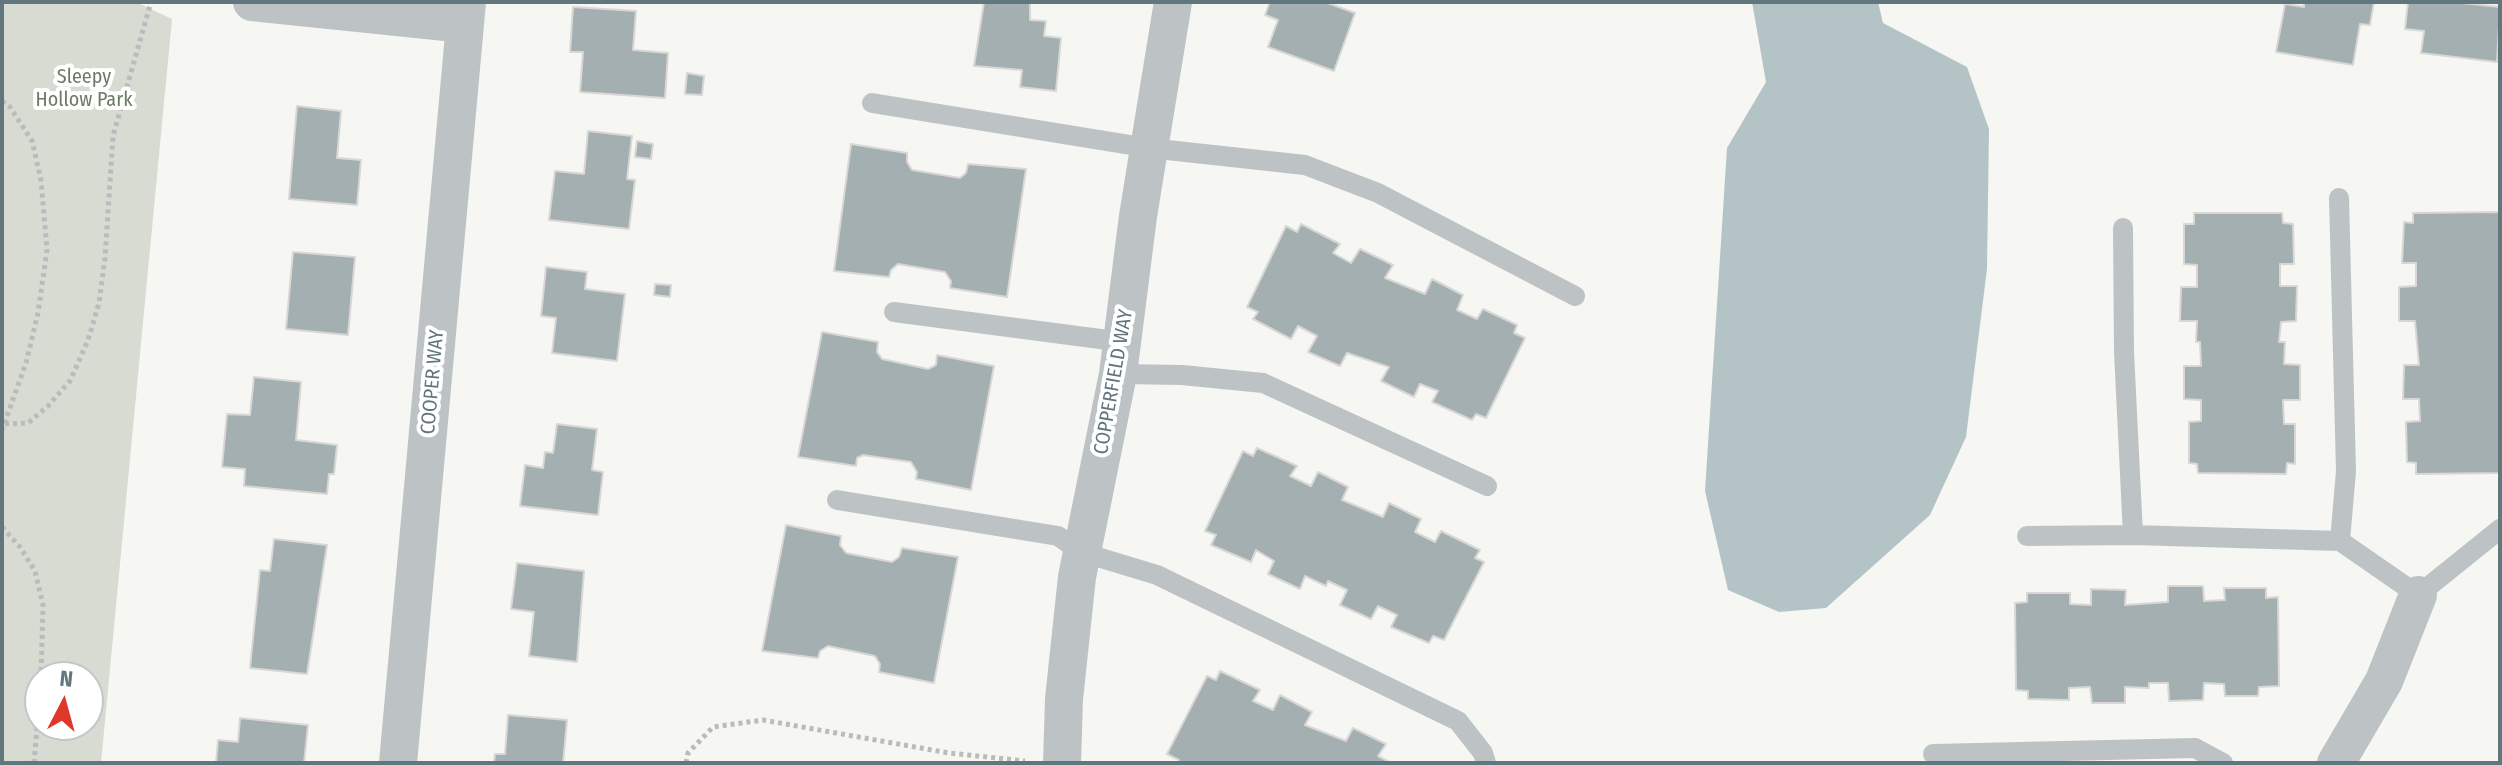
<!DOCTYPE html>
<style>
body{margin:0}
#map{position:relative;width:2502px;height:765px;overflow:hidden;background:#f6f6f3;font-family:"Fira Sans Condensed",sans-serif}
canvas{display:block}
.frame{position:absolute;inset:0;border:4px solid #62767d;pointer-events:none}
.north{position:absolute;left:24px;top:661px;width:80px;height:80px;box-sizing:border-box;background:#fff;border:2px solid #c0c8cb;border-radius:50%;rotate:6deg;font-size:22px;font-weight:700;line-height:32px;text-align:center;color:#62767d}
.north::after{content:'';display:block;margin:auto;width:28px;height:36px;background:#df382a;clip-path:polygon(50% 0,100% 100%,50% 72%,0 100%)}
</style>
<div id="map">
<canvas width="2502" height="765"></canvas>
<div class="frame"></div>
<div class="north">N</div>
</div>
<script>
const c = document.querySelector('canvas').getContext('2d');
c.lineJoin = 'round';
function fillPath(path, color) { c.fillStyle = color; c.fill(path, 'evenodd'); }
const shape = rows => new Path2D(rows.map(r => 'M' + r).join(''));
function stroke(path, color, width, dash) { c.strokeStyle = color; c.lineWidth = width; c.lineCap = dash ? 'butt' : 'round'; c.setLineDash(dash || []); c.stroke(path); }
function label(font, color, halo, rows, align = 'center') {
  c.font = font + ' "Fira Sans Condensed",sans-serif'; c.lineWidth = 8; c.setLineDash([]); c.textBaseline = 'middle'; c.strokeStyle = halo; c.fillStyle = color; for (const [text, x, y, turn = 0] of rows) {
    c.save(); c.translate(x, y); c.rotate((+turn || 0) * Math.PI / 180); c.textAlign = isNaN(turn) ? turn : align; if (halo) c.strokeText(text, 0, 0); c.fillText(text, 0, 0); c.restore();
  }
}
fillPath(shape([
 [2,2,136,2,172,19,101,763,2,763],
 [40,677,88,677,88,725,40,725]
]), '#d7dbd2');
fillPath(shape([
 [1752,2,1878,2,1883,23,1967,67,1989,129,1987,269,1966,437,1930,515,1826,608,1779,612,1728,590,1705,491,1727,148,1766,82]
]), '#b4c4c6');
const building = shape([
 [984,2,1030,2,1030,20,1046,21,1044,36,1061,38,1056,91,1020,87,1022,70,974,66,984,2],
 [1270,2,1325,2,1355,13,1334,71,1268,47,1278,20,1265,15,1270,2],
 [2304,2,2374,2,2370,25,2360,24,2353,65,2276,52,2285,4,2304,7,2304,2],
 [2408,2,2452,2,2500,7,2497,62,2421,53,2424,31,2405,29,2408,2],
 [573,7,636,11,633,50,668,53,665,98,580,92,583,52,570,52,573,7],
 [687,73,704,76,702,95,685,94,687,73],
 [297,106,341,111,337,158,361,160,357,205,289,199,297,106],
 [588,131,632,136,627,179,635,180,629,229,549,220,555,171,584,174,588,131],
 [637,141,653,144,651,159,635,157,637,141],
 [851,144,907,153,907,162,912,170,960,178,966,173,968,164,1026,169,1007,297,950,288,951,281,945,272,898,264,891,270,889,277,834,271,851,144],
 [2500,212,2500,473,2416,474,2416,463,2407,462,2406,422,2420,421,2419,399,2403,399,2404,365,2419,365,2415,321,2399,321,2399,287,2416,286,2416,263,2402,263,2404,222,2413,223,2413,213,2500,212],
 [2194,213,2282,213,2283,223,2293,224,2294,264,2280,264,2280,286,2297,286,2296,321,2281,322,2279,342,2285,342,2284,364,2300,365,2300,400,2283,400,2284,424,2295,424,2295,464,2287,463,2286,474,2198,473,2197,464,2189,463,2189,422,2201,421,2201,400,2184,399,2184,366,2201,366,2200,342,2196,342,2197,321,2180,321,2181,287,2197,287,2197,265,2184,264,2184,224,2194,224,2194,213],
 [1301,224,1340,244,1333,253,1351,263,1360,249,1393,265,1385,278,1425,294,1432,279,1463,295,1457,310,1477,319,1483,309,1517,325,1514,333,1525,338,1486,418,1476,414,1472,420,1432,402,1438,391,1420,384,1414,397,1381,381,1389,367,1347,353,1340,366,1308,352,1317,336,1298,326,1291,339,1253,319,1258,312,1247,307,1286,226,1297,232,1301,224],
 [293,252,355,257,348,335,286,329,293,252],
 [546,267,587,272,585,289,625,294,617,361,552,353,556,318,541,316,546,267],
 [655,284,671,285,670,297,654,295,655,284],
 [822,332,878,342,877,352,882,359,928,369,936,365,937,355,994,366,971,490,916,479,917,472,911,462,863,455,857,458,856,466,798,457,822,332],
 [254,377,301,382,296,440,337,445,334,474,329,474,327,494,244,486,245,469,222,467,227,414,250,415,254,377],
 [557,424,597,429,592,470,603,472,598,515,520,506,525,465,543,468,545,452,553,453,557,424],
 [1257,448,1297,466,1290,476,1311,486,1318,472,1348,487,1342,500,1383,517,1389,503,1421,519,1415,532,1435,542,1441,531,1480,550,1475,558,1484,562,1444,640,1433,636,1429,643,1391,627,1397,615,1378,606,1371,619,1340,605,1347,590,1328,581,1326,586,1305,576,1300,589,1268,574,1274,561,1256,550,1251,562,1211,545,1216,535,1205,531,1243,451,1253,456,1257,448],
 [786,525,841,536,840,545,846,553,892,562,899,557,902,548,958,557,934,683,879,672,880,664,875,656,828,646,820,651,818,658,762,651,786,525],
 [274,539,327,545,307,674,250,668,260,570,270,571,274,539],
 [517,563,584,571,577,662,529,656,534,612,511,609,517,563],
 [2168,586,2203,586,2204,601,2225,600,2224,588,2266,588,2266,598,2278,597,2279,686,2259,687,2258,696,2225,696,2224,684,2204,683,2203,700,2169,701,2168,683,2149,683,2149,688,2125,687,2125,703,2092,703,2090,687,2069,688,2069,700,2028,699,2028,691,2016,690,2015,603,2027,602,2027,593,2070,593,2070,604,2091,605,2091,589,2126,590,2125,605,2168,602,2168,586],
 [1220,671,1260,690,1253,701,1273,710,1280,695,1312,712,1305,725,1346,741,1353,728,1386,744,1378,756,1391,763,1177,763,1179,760,1167,754,1207,676,1216,680,1220,671],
 [508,715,567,720,563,763,494,763,495,754,505,754,508,715],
 [240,718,308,725,304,763,216,763,218,740,238,742,240,718]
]);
fillPath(building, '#a4afb2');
stroke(building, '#d8d7d5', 2);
stroke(shape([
 [2,101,10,107,32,141,41,180,47,250,38,313,26,363,2,430],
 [5,424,28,423,48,406,70,381,88,340,99,303,105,258,113,136,151,2],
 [2,527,20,547,35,571,43,605,41,677],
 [34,763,40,693],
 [686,763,688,753,713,727,763,720,949,753,1025,761]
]), '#b8bcbd', 5, [4, 4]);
stroke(shape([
 [872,103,1149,148,1305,165,1378,193,1575,296],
 [2339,198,2346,471,2340,541],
 [2123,228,2124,352,2133,535],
 [894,312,1123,342],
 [1118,374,1182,375,1263,383,1487,486],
 [837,500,1058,536,1081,552,1157,575,1458,721,1483,753,1486,763],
 [2027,536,2133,535,2340,541,2418,595,2500,529],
 [1933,754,2195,748,2223,763]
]), '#bdc3c5', 20);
stroke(shape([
 [252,2,465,24],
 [398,763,467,2],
 [1062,763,1064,699,1077,577,1118,374,1138,216,1173,2],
 [2336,763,2384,681,2418,595]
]), '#bdc3c5', 38);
label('20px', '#6c7b64', '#fff', [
 ["Sleepy",84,77],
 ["Hollow Park",84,100]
]);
label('20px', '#62767d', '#fff', [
 ["COOPER WAY",433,382,-85],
 ["COPPERFIELD WAY",1114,382,-80]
]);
</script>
